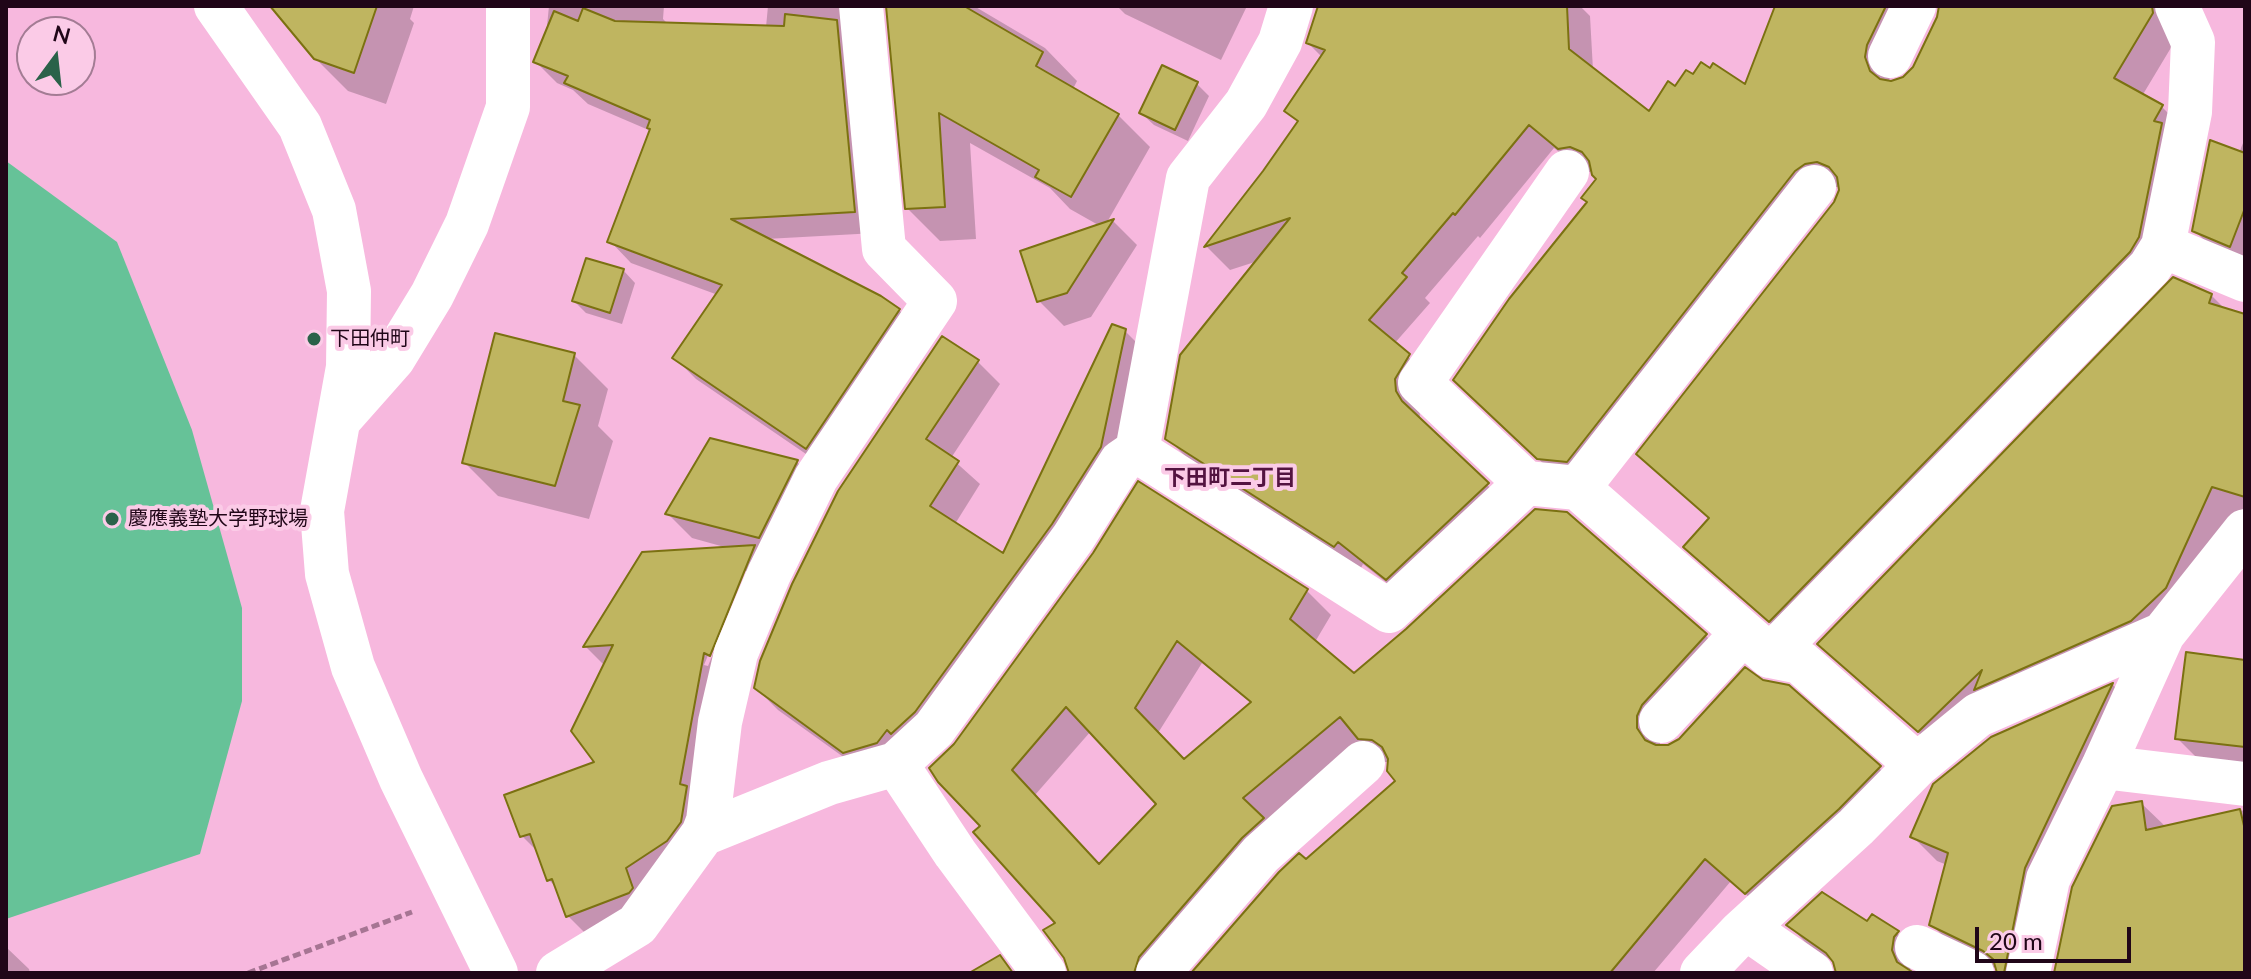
<!DOCTYPE html>
<meta charset="utf-8">
<style>
body{margin:0}
#map{position:relative;width:2251px;height:979px;overflow:hidden;background:#f7b8de;font-family:Lato,sans-serif}
canvas{display:block}
.frame{position:absolute;inset:0;border:8px solid #200618;pointer-events:none}
.north{position:absolute;left:16px;top:16px;width:80px;height:80px;box-sizing:border-box;background:#fbcbe7;border:2px solid #a37c94;border-radius:50%;rotate:15deg;font-size:22px;font-weight:700;line-height:32px;text-align:center;color:#200618}
.north::after{content:'';display:block;margin:auto;width:28px;height:36px;background:#2a6249;clip-path:polygon(50% 0,100% 100%,50% 72%,0 100%)}
.scale{position:absolute;left:1975px;top:927px;width:156px;height:36px;box-sizing:border-box;border:4px solid #200618;border-top:0;padding-left:10px;font-size:24px;line-height:28px;white-space:nowrap;color:#200618;-webkit-text-stroke:6px #fbcbe7;paint-order:stroke}
</style>
<div id="map">
<canvas width="2251" height="979"></canvas>
<div class="frame"></div>
<div class="north">N</div>
<div class="scale">20 m</div>
</div>
<script>
const c = document.querySelector('canvas').getContext('2d');
c.lineJoin = 'round';
function fillPath(path, color) { c.fillStyle = color; c.fill(path, 'evenodd'); }
const shape = rows => new Path2D(rows.map(r => 'M' + r).join(''));
function stroke(path, color, width, dash) { c.strokeStyle = color; c.lineWidth = width; c.lineCap = dash ? 'butt' : 'round'; c.setLineDash(dash || []); c.stroke(path); }
function label(font, color, halo, rows, align = 'center') {
  c.font = font + ' Lato,"Noto Sans JP",sans-serif'; c.lineWidth = 8; c.setLineDash([]); c.textBaseline = 'middle'; c.strokeStyle = halo; c.fillStyle = color; for (const [text, x, y, turn = 0] of rows) {
    c.save(); c.translate(x, y); c.rotate((+turn || 0) * Math.PI / 180); c.textAlign = isNaN(turn) ? turn : align; if (halo) c.strokeText(text, 0, 0); c.fillText(text, 0, 0); c.restore();
  }
}
fillPath(shape([
 [6,161,117,242,192,430,242,608,242,701,200,854,6,919]
]), '#66c298');
fillPath(shape([
 [278,6,414,6,410,19,414,23,386,104,348,91,315,58],
 [549,6,664,6,663,19,668,24,766,27,768,6,863,6,876,233,766,239,899,310,920,332,828,469,696,379,675,358,718,295,631,263,610,241,651,131,588,104,573,90,557,83,535,61,546,36],
 [888,6,974,6,1045,48,1077,81,1073,89,1118,115,1150,147,1106,224,1113,221,1137,245,1091,317,1064,326,1039,301,1022,252,1100,226,1070,209,1050,188,970,143,976,239,940,241,907,208],
 [1117,6,1247,6,1221,60,1125,14],
 [1320,6,1580,6,1590,16,1593,70,1649,114,1676,88,1746,87,1778,6,1900,6,1889,82,1906,78,1914,68,1951,6,2196,6,2142,96,2162,107,2186,131,2163,262,1794,645,1686,547,1710,520,1639,454,1835,203,1840,187,1831,187,1564,483,1480,404,1589,202,1598,179,1593,171,1585,173,1554,148,1480,238,1478,236,1425,298,1430,303,1394,344,1433,380,1419,404,1420,417,1424,424,1512,509,1412,603,1363,564,1360,570,1192,463,1167,438,1258,261,1230,270,1206,246,1264,172,1299,123,1286,110,1322,57,1308,43],
 [1197,84,1209,96,1188,141,1154,125,1141,113],
 [2245,138,2245,266,2219,255,2194,230,2239,153],
 [623,270,635,283,622,324,586,313,574,301],
 [2211,295,2226,310,2245,316,2245,540,2187,610,1941,753,1820,644],
 [1124,330,1147,353,1123,470,1074,546,867,774,778,710,756,688,978,362,1000,384,951,458,980,484,955,524,1004,556],
 [574,355,608,389,598,426,613,441,589,519,498,496,464,462],
 [797,462,821,486,783,562,705,847,592,940,567,915,558,889,549,880,539,853,522,836,597,763,605,666,585,646,728,548,692,538,668,514],
 [743,571,747,571,708,666,704,665],
 [1139,484,1307,591,1331,615,1315,642,1354,676,1566,514,1706,636,1730,660,1660,741,1660,747,1879,768,1903,792,1771,917,1731,881,1653,973,1194,973,1306,862,1398,781,1389,762,1385,762,1364,741,1266,823,1170,973,1098,973,983,826,956,745,1095,554],
 [1202,663,1252,704,1184,761,1158,733],
 [1091,731,1158,804,1100,866,1035,795],
 [2245,662,2245,768,2202,763,2177,738],
 [2113,685,2137,709,2030,973,2005,973,1956,949,1931,924,1947,865,1937,861,1913,837,1992,738],
 [2141,803,2166,827,2245,810,2245,973,2056,973],
 [1868,923,1897,933,1914,950,1911,955,1910,973,1838,973,1835,963,1805,942,1789,925],
 [6,947,29,969,30,973,6,973]
]), '#0003');
const building = shape([
 [270,6,377,6,354,73,314,59,270,6],
 [886,6,964,6,1043,52,1036,66,1119,114,1071,197,1035,177,1039,170,939,113,945,207,905,209,886,6],
 [1318,6,1567,6,1569,49,1649,111,1668,81,1675,86,1686,70,1693,74,1701,62,1710,68,1713,63,1745,84,1775,6,1886,6,1867,45,1865,57,1870,71,1880,79,1891,81,1903,77,1913,67,1937,17,1939,6,2152,6,2153,13,2114,78,2163,105,2154,121,2162,123,2139,237,2130,252,1769,622,1683,547,1709,518,1636,454,1834,202,1839,190,1837,177,1829,167,1817,162,1805,164,1795,171,1567,462,1537,459,1453,380,1509,299,1587,202,1581,198,1596,179,1592,175,1589,161,1582,152,1570,147,1558,149,1529,125,1455,215,1453,213,1402,273,1407,277,1369,320,1410,354,1395,379,1396,391,1402,401,1489,483,1386,580,1338,542,1334,547,1165,439,1180,355,1290,218,1204,247,1263,171,1298,121,1284,111,1325,50,1306,43,1318,6],
 [583,8,615,21,784,26,785,14,837,20,855,212,731,219,881,296,900,309,806,449,672,358,722,285,607,242,650,129,647,128,650,120,564,83,568,76,533,62,554,11,578,21,583,8],
 [1162,65,1198,82,1175,130,1139,113,1162,65],
 [2210,140,2245,153,2245,208,2230,247,2192,231,2210,140],
 [1114,219,1067,293,1037,302,1020,251,1114,219],
 [586,258,624,269,610,313,572,301,586,258],
 [2173,277,2212,294,2209,303,2245,314,2245,497,2212,487,2166,588,2131,621,1974,690,1982,670,1918,732,1817,644,2173,277],
 [1112,324,1126,329,1101,447,1052,524,915,712,891,734,887,730,877,743,843,753,754,688,760,661,792,584,838,491,942,336,979,360,926,439,959,461,930,506,1003,553,1112,324],
 [495,333,575,353,563,401,580,405,555,486,462,463,495,333],
 [710,438,798,460,759,538,665,514,710,438],
 [1138,481,1308,589,1290,619,1354,673,1406,629,1535,509,1567,512,1707,634,1642,705,1637,716,1637,728,1645,740,1656,745,1668,745,1679,739,1745,667,1763,680,1789,685,1881,766,1839,809,1745,894,1705,859,1610,973,1191,973,1279,872,1299,853,1306,859,1395,781,1387,771,1388,759,1382,747,1372,740,1358,739,1340,717,1243,798,1264,818,1242,838,1139,957,1134,973,1069,973,1064,958,1043,930,1055,923,973,832,980,826,938,782,929,768,954,744,1093,553,1138,481],
 [1177,641,1251,702,1184,759,1135,708,1177,641],
 [1066,707,1156,804,1099,864,1012,770,1066,707],
 [755,545,710,656,704,653,680,784,687,786,681,822,667,841,626,868,633,888,629,893,566,917,552,879,547,881,530,834,520,837,504,795,594,762,571,731,613,645,583,647,642,552,755,545],
 [2186,652,2245,660,2245,747,2175,739,2186,652],
 [2113,683,2025,868,2004,973,1997,973,1993,959,1983,951,1929,925,1948,853,1910,837,1933,784,1991,737,2113,683],
 [2142,801,2146,830,2240,809,2245,830,2245,973,2054,973,2072,887,2112,806,2142,801],
 [1822,892,1867,921,1872,914,1899,931,1894,937,1892,950,1897,962,1914,973,1836,973,1833,962,1826,953,1786,925,1822,892],
 [1000,955,1013,973,969,973,1000,955]
]);
fillPath(building, '#bfb560');
stroke(building, '#7b7111', 2);
stroke(shape([
 [248,973,412,912]
]), '#a67593', 5, [8, 4]);
stroke(shape([
 [216,6,300,126,334,210,349,291,348,367,322,511,327,574,353,667,401,779,496,973],
 [1890,56,1914,6],
 [1567,172,1420,383,1526,483,1578,488,1770,656,1800,662,1917,765],
 [2163,246,2245,280],
 [339,420,393,359,432,295,467,224,508,107,508,6],
 [1137,451,1389,611,1526,483],
 [1578,488,1814,187],
 [1770,656,2150,267,2163,246,2190,112,2193,42,2177,6],
 [1661,721,1743,633],
 [896,764,955,853,1044,973],
 [2103,767,2245,784],
 [703,834,829,783,896,764,934,729,1073,538,1121,462,1137,451,1188,178,1246,104,1280,42,1291,6],
 [1746,928,1811,973],
 [1917,947,1972,973],
 [558,973,637,925,703,834,708,821,720,722,736,653,769,574,816,478,935,301,884,249,861,6],
 [1158,973,1261,854,1363,763],
 [1702,973,1741,932,1856,827,1917,765,1978,715,2163,634],
 [2028,973,2048,879,2103,767,2163,634,2245,531]
]), '#fff', 44);
for (const [x, y, r, color] of [
 [314,339,8,"#2a6249"],
 [112,519,8,"#2a6249"]
]) { const dot = new Path2D(); dot.arc(x, y, r, 0, 2 * Math.PI); c.fillStyle = color; c.fill(dot); stroke(dot, '#fbcbe7', 3); }
label('20px', '#200618', '#fbcbe7', [
 ["下田仲町",330,339],
 ["慶應義塾大学野球場",128,519]
], 'left');
label('bold 22px', '#531340', '#fbcbe7', [
 ["下田町二丁目",1230,478]
]);
</script>
